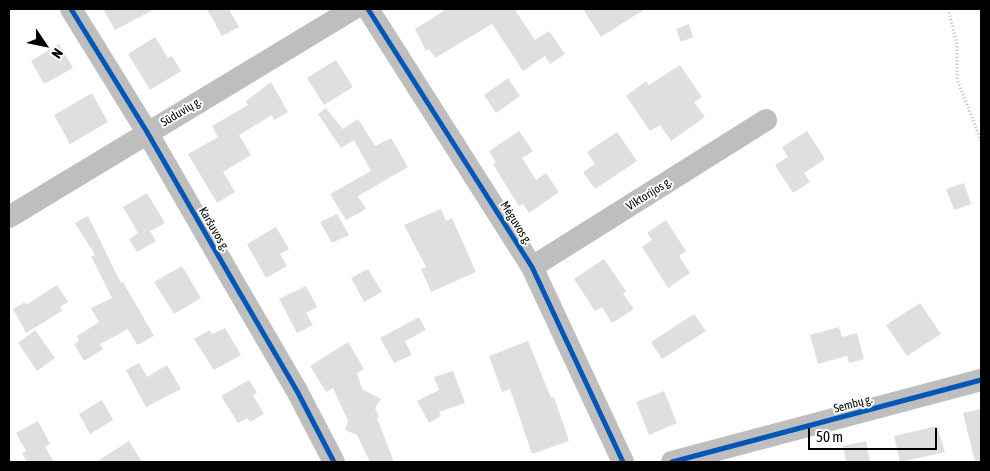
<!DOCTYPE html>
<meta charset="utf-8">
<style>
body{margin:0}
#map{position:relative;width:990px;height:471px;overflow:hidden;background:#fff;font-family:"Asap Condensed",sans-serif}
canvas{display:block}
.frame{position:absolute;inset:0;border:10px solid #000;pointer-events:none}
.north{position:absolute;left:20px;top:20px;width:50px;height:50px;-webkit-text-stroke:4px #fff;paint-order:stroke;rotate:124deg;font-size:14px;font-weight:700;line-height:20px;text-align:center;color:#000}
.north::after{content:'';display:block;margin:auto;width:18px;height:22px;background:#000;clip-path:polygon(50% 0,100% 100%,50% 72%,0 100%)}
.scale{position:absolute;left:808px;top:428px;width:129px;height:22px;box-sizing:border-box;border:2px solid #000;border-top:0;padding-left:6px;font-size:15px;line-height:18px;white-space:nowrap;color:#000;-webkit-text-stroke:4px #fff;paint-order:stroke}
</style>
<div id="map">
<canvas width="990" height="471"></canvas>
<div class="frame"></div>
<div class="north">N</div>
<div class="scale">50 m</div>
</div>
<script>
const c = document.querySelector('canvas').getContext('2d');
c.lineJoin = 'round';
function fillPath(path, color) { c.fillStyle = color; c.fill(path, 'evenodd'); }
const shape = rows => new Path2D(rows.map(r => 'M' + r).join(''));
function stroke(path, color, width, dash) { c.strokeStyle = color; c.lineWidth = width; c.lineCap = dash ? 'butt' : 'round'; c.setLineDash(dash || []); c.stroke(path); }
function label(font, color, halo, rows, align = 'center') {
  c.font = font + ' "Asap Condensed",sans-serif'; c.lineWidth = 4; c.setLineDash([]); c.textBaseline = 'middle'; c.strokeStyle = halo; c.fillStyle = color; for (const [text, x, y, turn = 0] of rows) {
    c.save(); c.translate(x, y); c.rotate((+turn || 0) * Math.PI / 180); c.textAlign = isNaN(turn) ? turn : align; if (halo) c.strokeText(text, 0, 0); c.fillText(text, 0, 0); c.restore();
  }
}
fillPath(shape([
 [103,9,155,9,115,30],
 [207,9,229,9,239,27,222,36],
 [447,9,517,9,515,10,535,40,549,31,565,54,550,64,545,56,523,71,492,24,435,58,429,49,426,51,415,29],
 [583,9,645,9,601,37],
 [689,24,693,37,681,42,676,29],
 [155,37,168,58,172,56,181,71,150,90,128,54],
 [59,44,73,68,44,84,31,61],
 [336,60,353,87,324,105,307,78],
 [680,65,702,97,694,102,705,117,671,141,660,125,650,131,626,96,646,81,649,85],
 [508,78,520,96,496,113,484,95],
 [271,82,288,112,274,120,272,115,239,135,251,155,223,172,235,192,217,203,188,154,218,137,212,126,248,105,246,101],
 [92,93,108,122,70,144,54,115],
 [326,108,343,129,358,119,375,146,391,138,408,167,358,196,366,209,346,220,330,194,371,171,354,140,341,148,318,114],
 [519,131,533,151,522,158,536,180,546,173,559,192,529,213,523,204,519,206,507,187,493,164,496,162,489,151],
 [807,131,825,159,804,173,810,182,793,193,775,165,788,157,782,147],
 [617,132,637,161,595,189,583,172,595,164,587,152],
 [964,183,971,204,954,210,946,189],
 [147,193,165,223,150,231,156,241,137,252,129,239,138,233,123,207],
 [441,209,446,221,452,218,476,272,431,292,421,269,426,267,404,225],
 [337,214,349,235,332,243,320,222],
 [88,216,121,283,123,282,154,336,137,345,128,329,100,344,103,349,84,361,74,344,79,341,77,336,99,322,91,308,112,298,91,256,95,255,75,223],
 [666,220,686,251,679,256,690,273,668,288,642,247,652,240,647,233],
 [276,227,289,249,280,254,287,266,266,278,247,244],
 [604,259,626,291,623,294,634,309,612,323,602,307,595,311,574,279],
 [182,266,201,298,174,314,154,282],
 [368,269,382,292,364,302,351,278],
 [57,285,68,302,60,307,62,311,26,333,13,309,25,302,26,305],
 [306,286,317,307,306,313,313,325,297,333,279,299],
 [920,303,941,334,907,356,886,325],
 [694,314,706,331,662,359,651,342],
 [419,317,426,330,405,341,412,355,394,363,380,338],
 [839,327,842,337,857,333,864,359,849,363,847,356,818,364,810,335],
 [225,328,241,355,214,370,194,339,210,330,212,334],
 [35,330,55,358,37,371,18,343],
 [528,341,551,398,554,397,569,441,532,454,510,389,502,392,489,356],
 [348,342,364,369,357,373,362,389,381,399,375,408,379,417,377,418,394,462,370,462,357,435,345,430,348,421,333,388,326,392,310,366],
 [139,363,147,377,167,365,181,389,146,407,126,370],
 [453,371,465,403,439,412,441,416,429,423,417,401,439,390,434,377],
 [249,380,257,393,253,395,264,414,250,422,247,418,238,423,221,396],
 [664,391,677,423,649,435,636,402],
 [102,400,113,420,90,434,79,414],
 [981,409,981,462,975,462,963,413],
 [38,421,50,444,45,447,54,462,27,462,22,453,26,451,16,433],
 [937,426,945,452,900,462,894,436],
 [129,441,142,462,96,462],
 [866,441,870,462,846,462,843,446]
]), '#dfdfdf');
stroke(shape([
 [948,9,957,44,957,79,981,141]
]), '#b9b9b9', 3, [1, 2.5]);
stroke(shape([
 [71,9,147,132,234,283,297,391,334,462],
 [368,9,532,267,623,462],
 [9,217,353,9],
 [532,267,766,120],
 [672,462,981,380]
]), '#bebebe', 22);
stroke(shape([
 [71,9,147,132,234,283,297,391,334,462],
 [368,9,532,267,623,462],
 [672,462,981,380]
]), '#0057b8', 5);
label('12px', '#000', '#fff', [
 ["Sūduvių g.",181,112,-31],
 ["Viktorijos g.",649,194,-32],
 ["Mėguvos g.",516,223,58],
 ["Karšuvos g.",214,229,60],
 ["Sembų g.",853,404,-15]
]);
</script>
